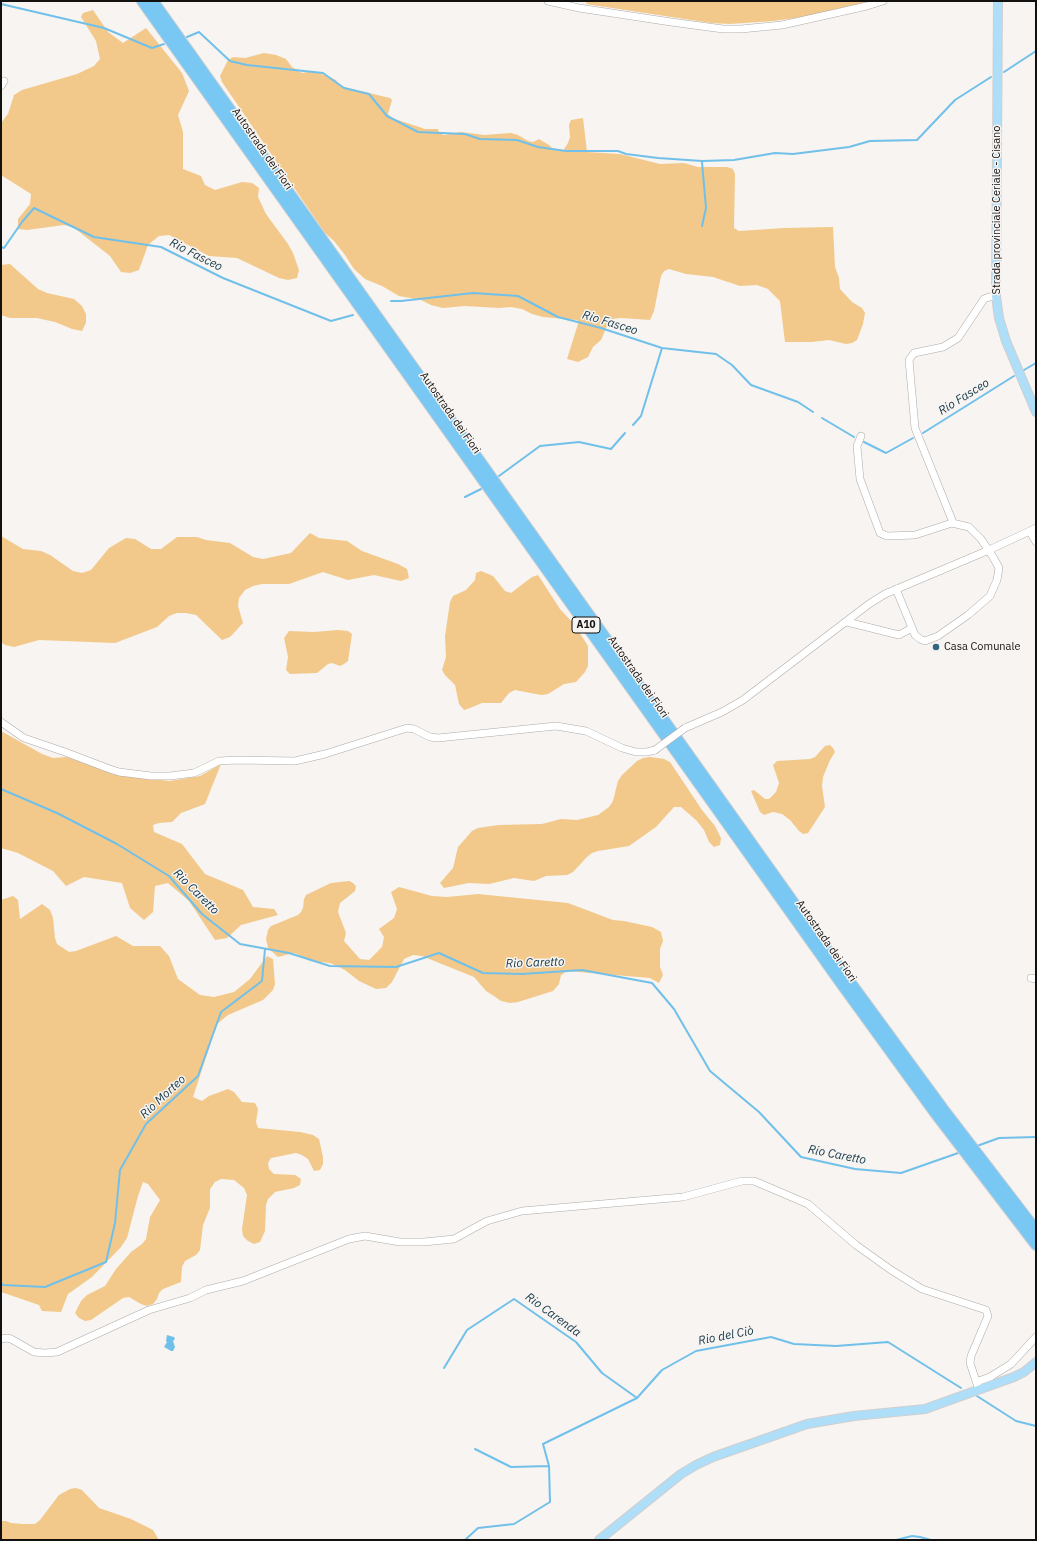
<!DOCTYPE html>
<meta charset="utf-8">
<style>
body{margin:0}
#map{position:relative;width:1037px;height:1541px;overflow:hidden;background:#f7f4f1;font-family:"IBM Plex Sans",sans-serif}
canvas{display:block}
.frame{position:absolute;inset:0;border:2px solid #121110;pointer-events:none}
</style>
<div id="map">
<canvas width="1037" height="1541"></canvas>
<div class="frame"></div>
</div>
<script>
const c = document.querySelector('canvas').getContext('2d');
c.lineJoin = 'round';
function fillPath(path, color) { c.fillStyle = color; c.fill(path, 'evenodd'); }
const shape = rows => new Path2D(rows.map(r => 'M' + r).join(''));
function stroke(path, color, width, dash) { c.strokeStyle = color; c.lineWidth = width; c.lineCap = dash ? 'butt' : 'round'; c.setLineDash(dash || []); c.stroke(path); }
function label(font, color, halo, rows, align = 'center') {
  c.font = font + ' "IBM Plex Sans",sans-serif'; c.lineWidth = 3; c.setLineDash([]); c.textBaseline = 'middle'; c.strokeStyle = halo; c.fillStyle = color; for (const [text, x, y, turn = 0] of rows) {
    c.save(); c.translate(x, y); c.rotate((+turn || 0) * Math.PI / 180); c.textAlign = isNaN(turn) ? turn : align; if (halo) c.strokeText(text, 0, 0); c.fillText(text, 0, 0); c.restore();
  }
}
fillPath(shape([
 [587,1,871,1,803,17,773,21,730,24,711,23,586,4],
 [93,10,108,32,123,43,146,28,182,73,189,91,178,115,183,132,183,169,201,176,205,185,215,190,242,182,252,183,259,188,258,197,266,214,288,244,293,253,299,270,297,278,288,280,279,278,237,258,209,256,169,235,159,236,148,245,139,270,130,273,121,272,110,256,73,227,64,225,27,230,18,229,18,219,30,204,31,194,1,175,1,123,8,114,14,95,22,90,77,74,94,66,100,59,96,41,81,17,83,13],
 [264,53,276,55,286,59,292,67,302,73,314,71,336,80,339,85,344,87,390,98,392,100,388,114,392,118,425,129,438,129,439,133,444,135,461,132,484,135,511,133,518,135,528,141,533,142,539,139,549,145,553,149,563,151,568,143,570,137,569,125,571,120,583,118,587,152,620,154,660,164,684,163,698,167,727,167,733,169,735,174,734,228,739,231,784,228,833,227,835,267,839,278,840,289,852,302,862,308,865,313,863,324,857,340,852,343,846,344,829,340,812,342,785,342,780,301,768,289,757,285,740,286,713,277,686,274,669,269,664,271,661,276,654,311,650,320,621,318,610,319,601,340,593,347,588,357,578,362,567,359,578,324,577,320,543,317,532,314,522,309,511,307,499,308,465,306,443,308,431,305,421,300,399,296,382,286,365,279,354,269,345,255,334,241,325,233,222,82,220,76,228,60,233,57,245,58],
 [10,264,38,289,47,293,74,299,82,306,86,314,86,323,82,331,72,329,55,322,37,318,10,318,1,315,1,265],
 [310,533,319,538,347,541,362,551,398,564,407,569,409,578,401,581,374,575,348,580,323,572,289,584,262,584,253,586,245,590,239,598,238,606,243,623,230,637,222,640,196,615,186,613,177,613,169,616,157,627,115,643,39,640,14,647,5,645,1,642,1,536,23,549,41,551,50,555,73,571,82,573,91,570,109,548,126,538,135,539,151,549,161,549,177,537,197,537,206,540,230,543,253,557,263,559,291,553],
 [481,571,493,576,505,591,511,593,532,577,538,575,560,609,574,624,588,646,588,666,585,672,576,682,564,684,548,694,541,695,515,690,509,693,501,703,482,703,470,708,464,710,459,704,455,685,445,675,442,670,446,657,445,636,450,602,453,596,466,590,475,580,476,573],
 [338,630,348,631,352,634,348,661,344,664,340,666,332,663,328,664,317,673,290,674,286,670,288,657,284,638,289,631,314,632],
 [1,731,42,754,53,758,66,757,87,763,112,774,141,778,170,781,200,776,221,764,205,804,181,813,172,822,159,823,153,825,154,832,182,844,205,874,243,890,253,907,274,909,278,915,241,925,227,938,215,940,189,901,168,883,155,886,153,912,144,920,130,908,122,883,84,877,66,886,53,871,18,853,1,848],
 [830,745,833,748,835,752,830,760,823,777,822,786,825,807,808,833,803,834,799,831,790,820,782,814,773,812,764,815,760,812,751,791,754,790,765,799,769,799,776,792,779,783,773,765,777,761,810,759,815,757,825,746],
 [650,757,664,759,670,762,702,810,715,826,721,838,720,845,714,847,709,842,704,830,696,820,681,807,674,807,656,827,629,846,598,851,592,853,587,857,573,872,567,875,546,876,534,881,514,878,489,884,469,883,444,888,440,883,453,868,458,847,472,831,478,828,498,825,542,824,561,819,577,820,598,815,609,807,613,801,618,781,622,775,637,761,643,758],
 [349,881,353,883,356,886,355,891,340,903,338,912,346,933,344,941,360,959,369,960,382,947,384,937,379,929,394,918,397,909,391,892,399,887,432,896,447,897,478,894,568,903,613,920,624,921,652,927,661,932,663,941,660,949,660,967,663,975,659,983,650,978,567,971,561,975,559,984,553,991,518,1002,510,1003,501,1001,494,996,486,991,474,977,422,956,413,955,404,959,392,982,386,988,376,989,359,981,345,970,330,963,310,961,297,954,293,953,278,957,268,948,266,939,268,930,271,926,298,915,301,912,303,908,304,899,306,895,331,883],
 [13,896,18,900,20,919,42,904,50,910,53,918,55,938,57,944,69,952,76,951,116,936,133,946,160,946,169,956,178,979,200,995,214,997,234,992,250,979,267,956,273,959,275,984,273,990,263,1000,228,1015,217,1024,193,1097,202,1101,209,1096,228,1089,234,1092,242,1102,255,1103,258,1109,256,1122,258,1128,300,1132,313,1135,319,1139,323,1157,323,1164,320,1170,314,1171,308,1159,302,1155,296,1153,271,1158,268,1163,269,1169,274,1174,295,1175,301,1179,300,1185,294,1188,275,1192,268,1199,266,1205,265,1231,260,1242,254,1244,248,1241,243,1236,242,1229,247,1195,244,1188,234,1180,221,1179,215,1182,210,1189,210,1208,203,1225,200,1250,196,1255,185,1261,182,1267,181,1282,163,1289,159,1293,157,1299,153,1304,147,1306,141,1304,129,1297,123,1298,91,1320,85,1321,79,1318,75,1313,81,1301,87,1295,105,1286,116,1269,131,1252,142,1244,146,1239,150,1217,160,1200,148,1184,143,1182,138,1196,127,1238,121,1247,92,1277,68,1294,61,1312,42,1311,39,1305,1,1292,1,900],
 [76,1488,82,1490,99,1508,131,1519,153,1530,159,1540,1,1540,1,1521,6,1521,11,1523,23,1524,35,1524,40,1520,59,1495,70,1489]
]), '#f2c98a');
fillPath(shape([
 [167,1335,174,1337,175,1339,173,1341,175,1347,173,1351,171,1351,164,1347,167,1342,166,1341]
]), '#71c0ea');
stroke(shape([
 [1,4,104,28,152,48,164,44],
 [187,37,199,32,230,61,247,65,323,73,344,88,369,94,387,116,418,132,465,134,480,139,517,140,538,147,566,151,618,151,626,154,658,158,702,161,734,160,775,153,793,154,849,147,870,141,917,140,955,100,991,77],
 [1004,72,1036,51],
 [702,226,706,208,702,162],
 [1,247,4,248,22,222,34,208,94,237,161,247,223,278,331,321,353,315],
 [391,301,401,301,473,293,518,296,558,317,601,328,662,348,716,354,732,365,751,385,798,402,813,412],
 [1024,370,1036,363],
 [822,418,854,437],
 [633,425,641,416,662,348],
 [923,433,1014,376],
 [864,442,886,453,913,438],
 [499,476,540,446,579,442,611,449,625,433],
 [465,497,481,489],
 [1,789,57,813,117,844,169,876,202,914,240,944,289,953,330,966,396,967,439,953,483,973,522,974,582,970,652,983,674,1009,710,1071,759,1112,801,1157,855,1169,901,1173,961,1152],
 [977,1146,999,1138,1036,1137],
 [1,1283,3,1285,45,1287,106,1262,115,1223,120,1170,146,1124,198,1076,221,1012,262,981,265,949],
 [444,1368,467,1330,514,1299,576,1342,602,1373,637,1398],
 [977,1396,1016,1421,1036,1426],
 [475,1449,511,1467,549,1466],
 [465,1540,478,1528,514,1524,550,1502,549,1466,543,1444,637,1398,662,1370,696,1351,771,1337,794,1344,836,1346,888,1342,961,1388],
 [896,1540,912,1536,920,1537,931,1540]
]), '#71c0ea', 2);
const minor = shape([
 [548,1,579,8,671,22,723,29,741,29,782,25,867,6,883,1],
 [1,86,4,81],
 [861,436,857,446,860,479,880,533,887,536,915,535,952,523,952,520,915,428,909,360,914,353,943,347,958,338,984,299,989,297,996,296],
 [1030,532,1036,542],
 [896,589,915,635,920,639,925,641,938,636,968,615,990,596,997,580,999,568,993,557,981,539,969,527,952,523],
 [847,622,899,635,912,628],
 [1,722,24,738,65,752,107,768,119,772,151,776,170,776,194,773,219,761,237,760,295,761,325,754,407,728,414,729,430,737,438,738,556,726,586,731,622,748,636,752,647,752,655,750],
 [685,728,722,712,743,700,869,604,885,594,989,550,1036,528],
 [1031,978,1036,979],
 [1,1339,7,1338,11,1339,34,1352,45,1353,57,1352,149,1310,190,1298,206,1290,243,1281,349,1239,365,1236,400,1242,424,1242,454,1239,487,1221,522,1211,683,1197,742,1181,754,1181,808,1204,856,1245,891,1270,922,1289,986,1310,988,1316,971,1356,970,1363,979,1390],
 [976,1382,990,1377,1011,1364,1036,1337]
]);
const major = shape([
 [998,1,996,296,999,318,1006,341,1036,412],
 [599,1540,681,1474,696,1465,713,1457,807,1424,854,1416,925,1409,1014,1377,1024,1372,1036,1362]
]);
const highway = shape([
 [142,1,840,982,935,1113,1036,1245],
 [153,1,848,979,944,1110,1036,1230]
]);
stroke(minor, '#adaba8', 8);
stroke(major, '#d0cfcf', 10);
stroke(highway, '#d0cfcf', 12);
stroke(minor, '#fff', 7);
stroke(major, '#afdef8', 8);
stroke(highway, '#79c8f3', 10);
const minorBridge = shape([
 [655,750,685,728]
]);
stroke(minorBridge, '#adaba8', 8, []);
stroke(minorBridge, '#fff', 7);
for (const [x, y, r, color] of [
 [936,647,4,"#316682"]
]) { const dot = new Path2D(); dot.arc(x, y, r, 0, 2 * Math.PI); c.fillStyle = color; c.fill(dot); stroke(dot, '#f7f4f1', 1.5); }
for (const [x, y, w] of [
 [586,625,28]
]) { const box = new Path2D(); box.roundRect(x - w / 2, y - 8, w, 16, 3); c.fillStyle = '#f7f4f1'; c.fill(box); stroke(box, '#121110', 1); }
label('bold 10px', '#121110', null, [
 ["A10",586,625]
]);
label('11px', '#121110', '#f7f4f1', [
 ["Autostrada dei Fiori",262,149,55],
 ["Strada provinciale Ceriale - Cisano",997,210,-90],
 ["Autostrada dei Fiori",450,413,55],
 ["Autostrada dei Fiori",638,677,55],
 ["Autostrada dei Fiori",826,941,55]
]);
label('11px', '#121110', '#f7f4f1', [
 ["Casa Comunale",944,647]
], 'left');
label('italic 12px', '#133748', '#f7f4f1', [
 ["Rio Fasceo",196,255,27],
 ["Rio Fasceo",610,323,17],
 ["Rio Fasceo",964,397,-32],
 ["Rio Caretto",196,892,45],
 ["Rio Caretto",535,963,-2],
 ["Rio Morteo",163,1097,-43],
 ["Rio Caretto",837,1155,11],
 ["Rio Carenda",553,1315,36],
 ["Rio del Ciò",726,1336,-11]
]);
</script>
